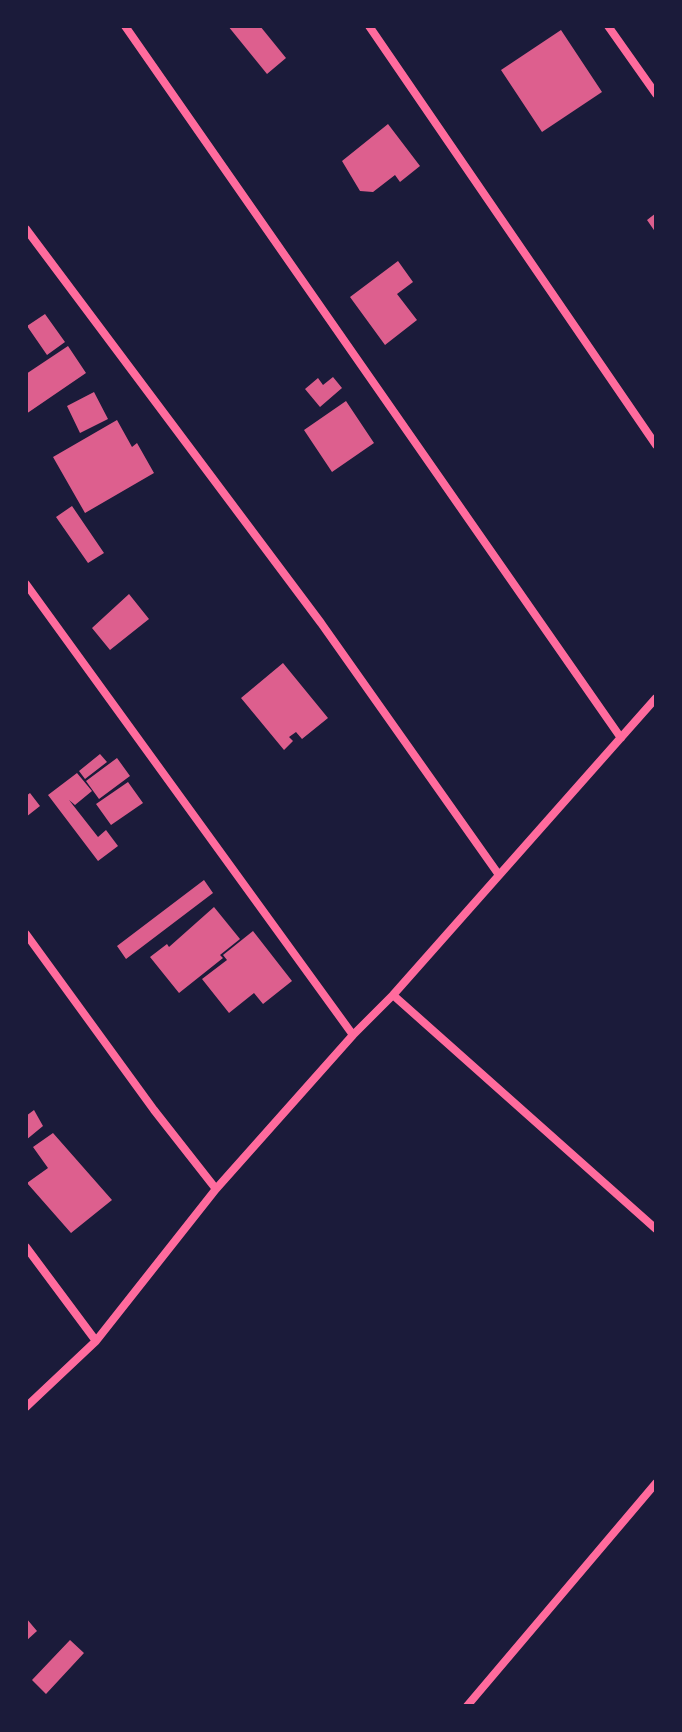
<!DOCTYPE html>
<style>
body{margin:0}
#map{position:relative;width:682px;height:1732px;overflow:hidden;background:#1b1b3a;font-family:Poppins,sans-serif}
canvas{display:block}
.frame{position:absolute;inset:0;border:28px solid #1b1b3a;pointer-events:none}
</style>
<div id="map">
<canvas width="682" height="1732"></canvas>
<div class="frame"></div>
</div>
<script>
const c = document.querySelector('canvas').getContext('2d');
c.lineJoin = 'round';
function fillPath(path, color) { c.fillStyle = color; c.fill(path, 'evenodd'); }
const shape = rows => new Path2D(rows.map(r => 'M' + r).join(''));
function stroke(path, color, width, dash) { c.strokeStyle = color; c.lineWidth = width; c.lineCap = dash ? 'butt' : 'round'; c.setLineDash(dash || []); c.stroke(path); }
fillPath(shape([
 [228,26,260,26,286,58,267,74],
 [561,30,602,92,542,132,501,70],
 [388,124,420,166,400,182,395,175,373,192,360,191,342,161],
 [656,213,656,233,647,220],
 [398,261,413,282,397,294,417,320,385,345,350,297],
 [45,314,65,342,47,355,27,326],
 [68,346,86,373,26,414,26,374],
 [333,377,342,388,320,407,305,389,318,378,323,385],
 [94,392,108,419,80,433,67,406],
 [346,401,374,443,332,472,304,430],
 [117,420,132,447,137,443,154,473,85,513,53,457],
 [72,506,104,553,88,563,56,517],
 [129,594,149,619,110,650,92,628],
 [283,663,328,718,302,739,296,732,289,737,293,741,284,750,241,698],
 [100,754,107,762,85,779,79,771],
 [117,758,130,776,99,799,86,781],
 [77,773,92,791,75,805,69,800,98,837,106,830,118,846,98,861,48,795],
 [128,782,143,803,111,825,96,804],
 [30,793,40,806,26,817,26,796],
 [204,880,213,893,126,959,117,946],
 [214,907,240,939,220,955,223,958,179,993,150,957,167,944,169,947],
 [253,931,292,981,263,1004,254,993,229,1013,202,979,227,960,223,955],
 [34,1110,43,1126,26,1140,26,1116],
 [53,1133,112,1200,71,1233,27,1183,48,1168,33,1147],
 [26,1618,37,1631,26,1641],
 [70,1640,84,1653,46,1694,32,1680]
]), '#dd5f8e');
stroke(shape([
 [125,26,621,738],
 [369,26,656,445],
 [608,26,656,94],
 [26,229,321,623,499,875],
 [26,584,353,1035],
 [26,934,154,1110,216,1189],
 [393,995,656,1229],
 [26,1247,96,1341],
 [26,1407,96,1341,216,1189,353,1035,393,995,656,698],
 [467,1706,656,1483]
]), '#ff6b9d', 8);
</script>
